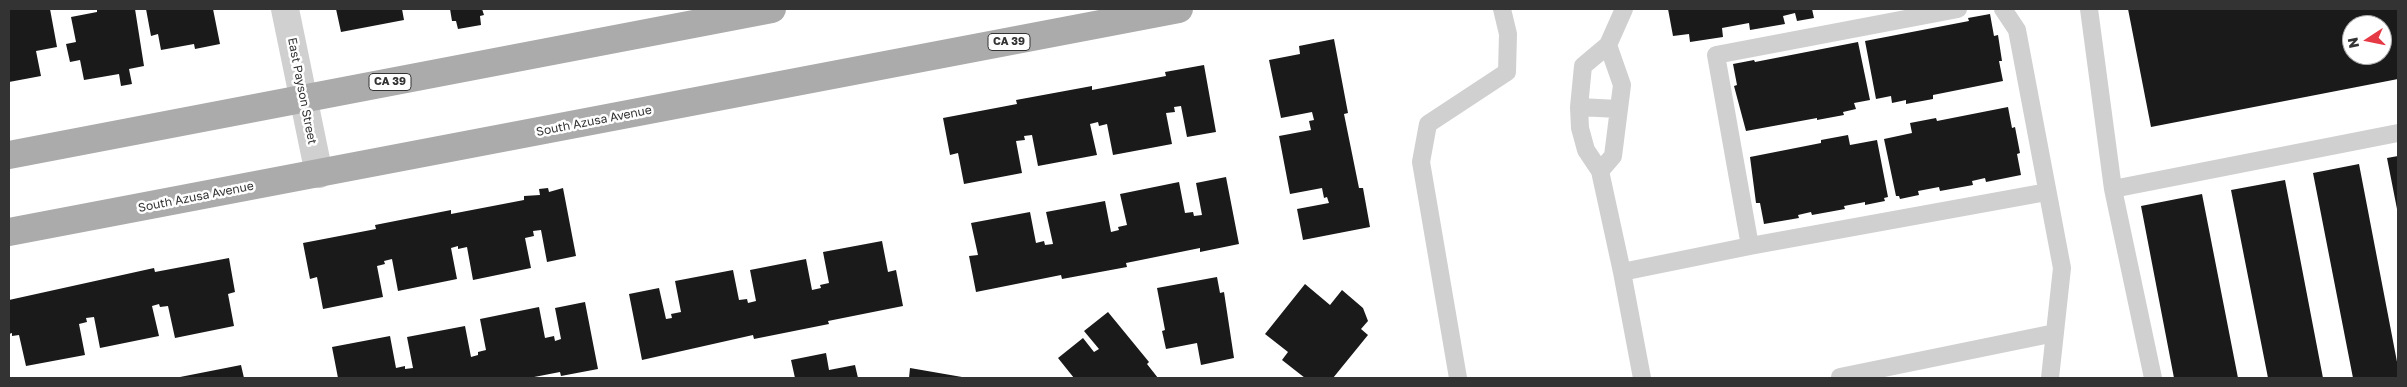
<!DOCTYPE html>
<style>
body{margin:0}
#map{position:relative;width:2407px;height:387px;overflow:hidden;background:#fff;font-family:"Golos Text",sans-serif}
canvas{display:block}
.frame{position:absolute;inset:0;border:10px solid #333;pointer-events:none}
.north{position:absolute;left:2342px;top:15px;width:50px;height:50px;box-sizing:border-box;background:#fff;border:1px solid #adadad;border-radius:50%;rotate:259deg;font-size:14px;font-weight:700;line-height:20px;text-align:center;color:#333}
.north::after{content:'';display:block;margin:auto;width:18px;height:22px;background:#e63946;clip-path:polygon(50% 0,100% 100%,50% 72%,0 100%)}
</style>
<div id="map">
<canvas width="2407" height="387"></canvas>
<div class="frame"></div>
<div class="north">N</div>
</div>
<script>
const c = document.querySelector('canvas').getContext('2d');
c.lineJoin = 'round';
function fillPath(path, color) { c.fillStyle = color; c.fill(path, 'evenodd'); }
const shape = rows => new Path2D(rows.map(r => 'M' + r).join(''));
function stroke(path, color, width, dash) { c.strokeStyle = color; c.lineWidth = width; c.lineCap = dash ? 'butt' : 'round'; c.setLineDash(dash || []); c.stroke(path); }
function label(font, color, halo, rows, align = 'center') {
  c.font = font + ' "Golos Text",sans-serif'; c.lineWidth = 5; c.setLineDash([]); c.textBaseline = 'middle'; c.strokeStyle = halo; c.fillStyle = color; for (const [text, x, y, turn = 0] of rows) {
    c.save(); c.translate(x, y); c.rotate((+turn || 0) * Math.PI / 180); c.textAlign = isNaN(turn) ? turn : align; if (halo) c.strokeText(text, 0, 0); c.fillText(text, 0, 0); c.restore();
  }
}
fillPath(shape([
 [9,9,50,9,57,47,36,51,41,76,9,82],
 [97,9,135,9,144,66,129,69,132,84,121,86,119,74,84,80,80,60,70,62,66,44,76,42,71,17,97,12],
 [146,9,213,9,220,44,195,49,194,44,161,50,158,34,151,36],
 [336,9,402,9,404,20,341,32],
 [450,9,482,9,484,15,480,16,481,25,458,29,456,21,452,21],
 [1668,9,1812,9,1814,18,1797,21,1795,13,1783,16,1785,24,1750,30,1749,23,1722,28,1723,37,1690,42,1689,34,1673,36],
 [2128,9,2398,9,2398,79,2151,127],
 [2352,25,2382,25,2382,55,2352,55],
 [1990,14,1994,36,1998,35,2002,61,1999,61,2003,81,1933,95,1933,99,1906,104,1906,100,1892,103,1891,96,1876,99,1865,41,1969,21,1968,18],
 [1334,39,1348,113,1344,114,1359,188,1363,188,1370,227,1303,240,1297,209,1329,203,1327,197,1324,198,1322,188,1290,194,1279,136,1311,130,1309,121,1314,120,1312,112,1281,118,1269,60,1300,54,1299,46],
 [1858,42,1870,100,1854,103,1856,109,1843,112,1844,115,1817,120,1817,118,1746,131,1734,86,1737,85,1733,64,1754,60,1755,62],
 [1204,65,1216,132,1187,137,1181,106,1174,107,1175,112,1166,113,1172,144,1113,155,1107,124,1099,126,1098,122,1090,124,1097,155,1038,166,1032,135,1024,136,1025,140,1016,141,1022,173,964,184,958,153,950,155,943,118,1017,104,1016,100,1092,86,1092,90,1166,76,1165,72],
 [2008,107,2012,128,2015,127,2020,153,2017,154,2021,175,1986,182,1985,178,1972,181,1973,185,1940,191,1939,187,1918,191,1919,195,1900,199,1899,196,1896,196,1884,139,1912,133,1910,123,1936,118,1937,121],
 [1848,135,1850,145,1877,140,1888,197,1884,198,1885,201,1865,205,1865,202,1844,206,1845,209,1812,215,1811,212,1798,215,1799,218,1764,224,1760,203,1756,203,1750,157,1821,143,1821,140],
 [2398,156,2398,209,2397,209,2387,158],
 [2359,164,2398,367,2398,378,2353,378,2313,173],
 [1226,177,1239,244,1200,252,1200,248,1126,263,1127,267,1062,279,1061,275,976,292,969,256,978,255,971,223,1030,212,1036,243,1044,241,1045,245,1053,244,1046,212,1105,201,1111,232,1119,230,1118,227,1127,225,1120,194,1179,182,1185,213,1193,212,1194,216,1202,215,1196,183],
 [2285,180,2323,378,2268,378,2231,190],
 [548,188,549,192,563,188,576,256,547,262,541,230,533,231,534,236,525,238,531,268,473,280,467,247,458,249,458,246,451,248,457,279,398,291,392,259,384,261,385,264,377,266,383,297,323,309,317,277,310,279,303,243,376,229,375,225,451,210,451,214,524,200,524,196,540,195,539,189],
 [2202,194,2238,378,2174,378,2141,206],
 [882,241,888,272,896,270,903,306,828,321,829,324,754,339,753,335,642,360,629,294,659,288,666,319,672,318,671,314,681,312,675,281,733,270,739,300,747,299,748,303,756,301,750,270,806,259,812,290,821,288,820,285,829,283,823,252],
 [229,258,235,292,228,294,234,326,175,338,168,306,160,307,159,304,152,306,159,336,100,348,94,317,86,318,87,322,79,324,85,355,26,366,19,335,12,336,12,333,9,334,9,300,154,268,155,272],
 [1217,277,1220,293,1224,292,1234,358,1201,365,1197,343,1166,349,1162,331,1165,330,1157,288],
 [1305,284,1330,305,1342,290,1363,308,1368,321,1361,329,1368,335,1333,378,1305,378,1282,360,1288,352,1265,334],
 [585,302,598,369,561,376,560,372,529,378,338,378,332,347,390,336,396,368,405,366,405,369,413,368,407,337,465,326,471,357,478,355,478,352,486,350,480,319,539,307,545,338,554,336,555,341,561,339,555,308],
 [1108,312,1149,362,1147,364,1158,378,1074,378,1058,358,1083,338,1094,352,1099,349,1084,331],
 [826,353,829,370,855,365,858,378,795,378,791,360],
 [241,365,244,378,180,378,180,377],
 [910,368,962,377,962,378,909,378]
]), '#1a1a1a');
stroke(shape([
 [2003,9,2017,30,2062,268,2050,378],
 [2089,9,2113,189],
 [1579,107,1618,109],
 [1600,171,1613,156,1622,85,1608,45],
 [1750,246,2047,192],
 [1622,272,1600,171,1586,150,1580,128,1579,107,1583,66,1608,45,1624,9],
 [1840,377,2055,333],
 [1458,378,1421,162,1428,124,1507,72,1508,34,1502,9],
 [1642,378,1622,272,1750,246,1716,55,1958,9],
 [2153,378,2113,189,2398,133]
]), '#d0d0d0', 18);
stroke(shape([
 [285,9,319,174]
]), '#d0d0d0', 28);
stroke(shape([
 [9,155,772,9],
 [9,232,1179,9]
]), '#ababab', 28);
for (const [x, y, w] of [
 [1009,42,42],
 [390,82,42]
]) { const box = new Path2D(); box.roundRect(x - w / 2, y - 8.5, w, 17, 4); c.fillStyle = '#fff'; c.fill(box); stroke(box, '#333', 1); }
label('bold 11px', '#333', null, [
 ["CA 39",1009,42],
 ["CA 39",390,82]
]);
label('12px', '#333', '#fff', [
 ["East Payson Street",302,91,79],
 ["South Azusa Avenue",594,121,-11],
 ["South Azusa Avenue",196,197,-11]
]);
</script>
